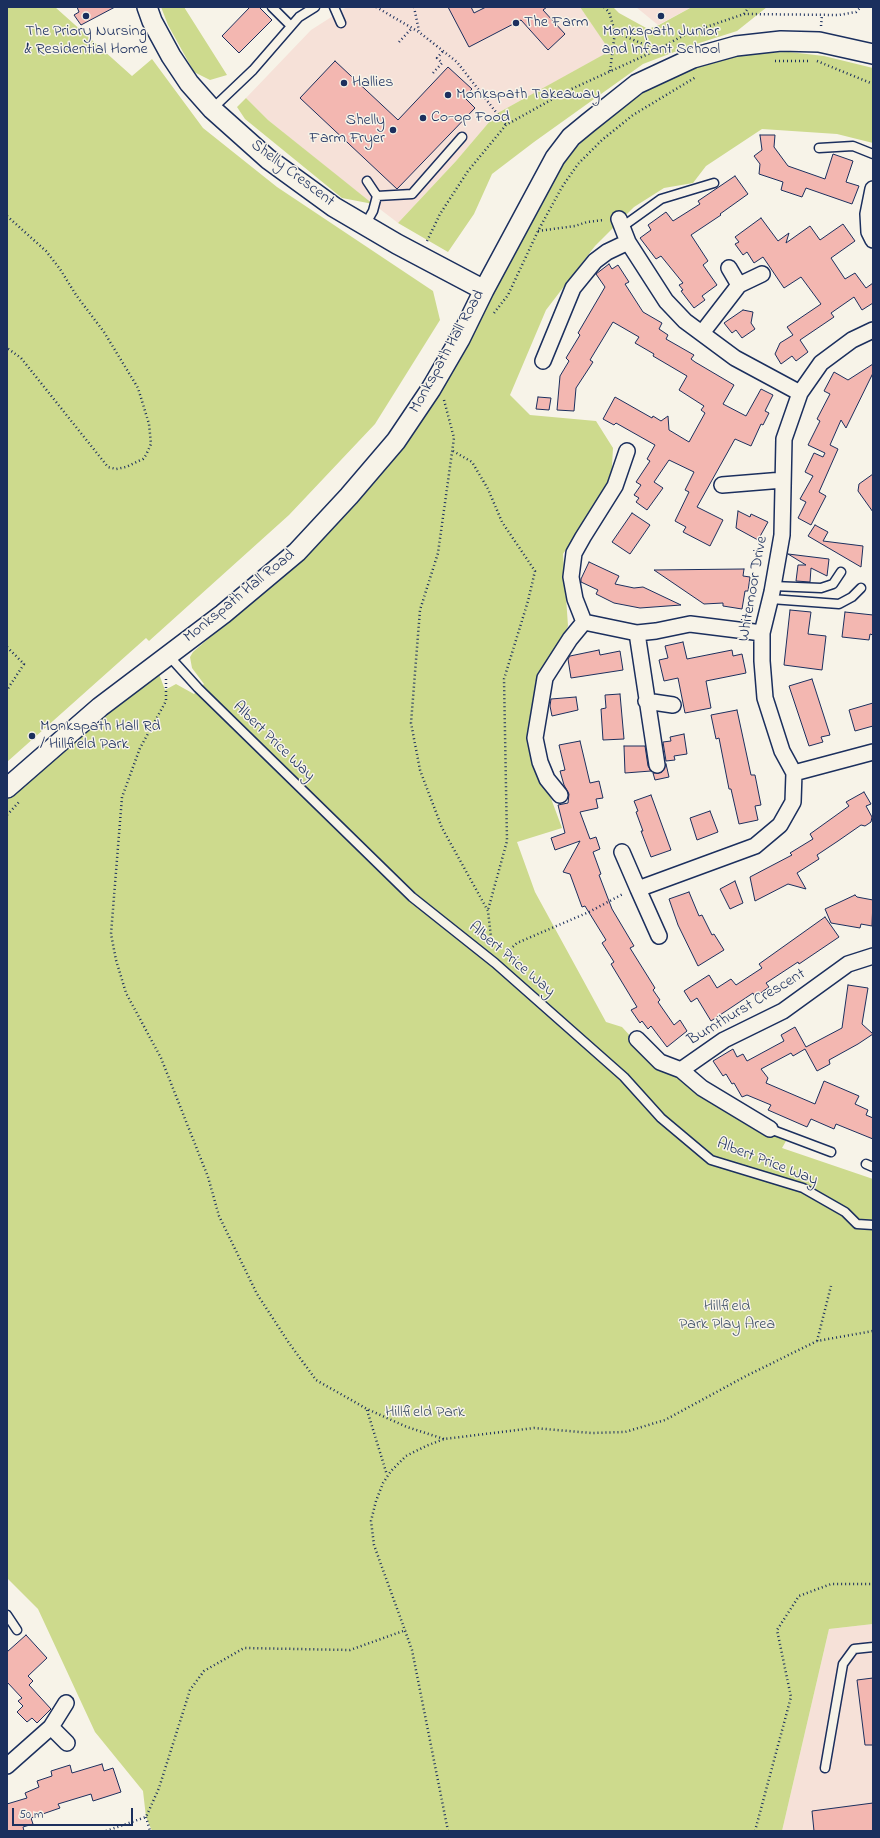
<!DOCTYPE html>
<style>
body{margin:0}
#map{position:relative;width:880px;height:1838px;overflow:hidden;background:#f7f3e8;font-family:"Indie Flower",sans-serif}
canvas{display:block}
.frame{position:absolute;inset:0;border:8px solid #1b2f5e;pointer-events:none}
.scale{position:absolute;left:12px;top:1808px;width:121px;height:18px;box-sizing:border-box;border:2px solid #1b2f5e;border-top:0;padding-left:5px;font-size:12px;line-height:14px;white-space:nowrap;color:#1b2f5e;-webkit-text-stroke:3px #f7f3e8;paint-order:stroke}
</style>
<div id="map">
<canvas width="880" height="1838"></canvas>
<div class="frame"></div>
<div class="scale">50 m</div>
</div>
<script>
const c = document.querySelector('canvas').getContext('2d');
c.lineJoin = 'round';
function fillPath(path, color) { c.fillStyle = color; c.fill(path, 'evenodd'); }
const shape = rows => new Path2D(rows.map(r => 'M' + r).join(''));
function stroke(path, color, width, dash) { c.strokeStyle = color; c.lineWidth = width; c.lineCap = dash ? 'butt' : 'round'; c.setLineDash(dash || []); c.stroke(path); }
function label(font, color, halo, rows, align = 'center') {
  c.font = font + ' "Indie Flower",sans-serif'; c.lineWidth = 3; c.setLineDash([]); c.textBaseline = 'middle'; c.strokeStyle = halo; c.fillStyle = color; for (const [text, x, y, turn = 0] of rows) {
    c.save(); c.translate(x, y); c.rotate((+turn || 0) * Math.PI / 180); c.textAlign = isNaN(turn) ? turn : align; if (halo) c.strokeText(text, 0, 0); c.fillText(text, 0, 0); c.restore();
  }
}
fillPath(shape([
 [347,7,580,7,611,51,496,114,456,161,398,223,342,180,268,120,246,98,311,30],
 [636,7,692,7,658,25],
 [873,1624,873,1831,782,1831,829,1629]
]), '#f6e1d8');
fillPath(shape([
 [7,7,55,7,132,76,152,59,203,128,277,187,433,291,440,320,375,424,289,515,149,641,146,638,7,762],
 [161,7,184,7,227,75,210,80,194,72,168,25],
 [580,7,613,7,619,13,648,29,659,25,692,7,767,7,737,31,690,46,643,64,534,142,492,174,474,214,448,252,398,223,456,161,496,114,610,51],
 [789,52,824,56,873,68,873,143,837,134,762,129,706,166,693,183,664,188,634,207,595,246,546,310,510,395,530,415,596,421,613,448,611,484,563,554,568,626,538,686,533,750,562,828,517,842,535,892,606,1022,622,1027,659,1067,678,1075,741,1119,786,1141,782,1148,873,1179,873,1624,829,1629,782,1831,152,1831,146,1817,143,1791,95,1732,38,1609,7,1578,7,798,99,715,159,674,165,690,176,684,194,694,204,684,192,668,190,657,193,652,299,560,342,517,552,179,574,150,599,124,647,88,687,69,728,57,750,53],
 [246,98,268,120,373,204,342,198,245,119,237,107]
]), '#cdda8d');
const building = shape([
 [77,7,115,7,81,25,74,15,79,12,77,7],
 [250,7,259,7,272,20,239,53,222,36,250,7],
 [448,7,471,7,474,13,486,7,547,7,543,10,565,34,548,50,521,20,469,47,448,7],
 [335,61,398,120,448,67,472,89,464,97,475,108,397,189,300,98,335,61],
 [760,135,775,135,774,147,788,166,825,179,833,154,853,161,846,182,859,186,852,204,806,188,802,197,781,190,783,182,759,174,760,164,754,156,762,150,760,135],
 [735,176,748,194,720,214,721,215,691,235,708,261,703,265,717,285,702,296,705,300,694,308,681,291,683,290,679,285,683,283,661,256,656,259,640,238,651,230,648,225,666,212,673,221,700,204,698,201,735,176],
 [761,218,778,241,789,233,786,243,810,226,820,240,843,224,855,241,831,258,845,279,855,273,866,288,873,283,873,303,862,310,854,297,831,313,834,317,800,340,808,352,796,361,792,356,781,364,775,354,780,343,793,335,787,327,821,304,801,277,784,288,763,257,754,263,747,252,743,255,735,244,739,242,735,237,761,218],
 [609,264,612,269,618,265,629,282,625,284,643,312,662,323,659,329,668,335,666,339,694,355,691,359,695,362,734,385,723,404,746,416,761,389,773,395,765,411,769,413,763,425,761,424,751,446,735,439,697,507,723,520,710,546,683,532,686,527,675,521,689,492,685,490,694,472,669,460,654,482,663,488,647,510,636,502,639,498,634,495,641,485,636,482,650,461,647,459,655,445,616,423,614,425,603,419,615,397,652,418,653,416,661,421,668,416,669,430,689,442,705,413,701,410,704,406,679,390,687,376,653,356,654,354,635,343,639,337,613,322,590,360,593,362,576,388,574,411,557,410,560,376,569,361,566,358,580,335,578,333,605,287,596,274,609,264],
 [743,310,753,312,751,323,755,329,742,338,736,330,732,333,724,323,743,310],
 [873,364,873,373,846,428,841,420,830,445,838,449,819,492,826,496,811,525,798,518,806,502,800,499,813,476,805,472,814,453,823,457,825,453,808,445,820,421,817,419,830,394,824,391,834,372,848,380,873,364],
 [538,397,551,398,549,410,536,409,538,397],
 [873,474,873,512,858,491,859,484,873,474],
 [738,511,750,517,751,514,768,522,758,540,736,528,738,511],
 [632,513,650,525,630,554,612,542,632,513],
 [815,525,828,532,823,541,863,546,861,567,808,536,815,525],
 [788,554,829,559,827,576,811,568,810,582,796,581,798,565,806,565,788,554],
 [589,562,619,576,615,584,634,588,643,587,681,605,640,608,614,603,596,594,598,590,581,582,581,579,589,562],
 [744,569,743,576,750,577,748,591,745,591,742,609,723,606,723,603,704,604,654,570,744,569],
 [790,610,811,612,808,634,826,636,822,670,784,665,790,610],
 [845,612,873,615,873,635,870,634,869,640,842,637,845,612],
 [683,642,687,659,732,650,733,656,742,654,746,673,706,681,711,708,685,713,678,678,664,681,659,660,668,658,665,646,683,642],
 [599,650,600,655,620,651,623,670,571,678,568,659,570,656,599,650],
 [812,679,830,735,821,737,823,742,809,746,789,686,812,679],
 [620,694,624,739,603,740,601,709,606,708,605,695,620,694],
 [576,697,578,710,552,716,550,706,551,699,576,697],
 [873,703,873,726,855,731,849,710,873,703],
 [737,710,751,775,755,775,761,805,755,806,758,820,739,824,731,789,729,789,719,738,716,739,711,715,737,710],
 [684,734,687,754,674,756,675,760,666,761,663,742,671,741,670,737,684,734],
 [580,741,590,783,599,781,603,798,596,799,598,808,580,812,590,839,596,837,600,849,593,852,601,874,599,875,612,909,634,946,630,948,655,988,653,990,660,1000,658,1002,674,1025,680,1020,687,1031,667,1047,651,1026,648,1029,642,1021,640,1023,631,1010,637,1007,611,964,614,962,602,943,606,940,585,906,582,907,570,874,563,872,580,841,555,850,551,838,565,833,558,805,568,803,569,794,564,785,560,771,565,770,559,745,580,741],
 [624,746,645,746,648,766,651,771,625,773,624,746],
 [666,764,669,777,655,780,653,773,662,772,666,764],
 [864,792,871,804,866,806,872,817,871,822,865,826,861,825,838,841,817,855,819,859,797,873,806,889,788,884,755,901,750,877,792,855,790,853,813,839,810,834,849,806,846,802,864,792],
 [651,795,671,850,651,857,641,831,643,831,636,812,638,811,634,801,651,795],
 [710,811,718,832,697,840,690,818,710,811],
 [735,881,743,903,730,909,720,889,735,881],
 [689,892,699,916,702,915,712,935,714,934,724,950,698,966,678,925,669,899,689,892],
 [855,895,857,897,873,900,872,926,861,924,860,928,831,923,825,909,855,895],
 [825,917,839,937,799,964,798,962,766,983,769,987,755,997,753,993,711,1021,697,998,691,1002,684,991,709,975,717,988,731,979,736,985,762,968,759,964,825,917],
 [848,985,868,988,862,1024,873,1034,858,1044,829,1060,830,1064,817,1071,805,1049,793,1056,791,1053,761,1069,768,1078,766,1083,815,1104,824,1081,859,1096,855,1104,868,1110,866,1115,873,1118,873,1139,836,1124,834,1129,811,1119,807,1127,768,1110,771,1105,747,1095,742,1097,734,1083,732,1084,726,1074,723,1076,713,1061,733,1049,737,1057,743,1054,747,1061,784,1041,781,1035,795,1027,806,1047,842,1028,848,985],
 [26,1635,47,1658,28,1676,33,1681,29,1685,51,1709,37,1723,32,1718,27,1722,17,1712,23,1706,18,1701,22,1698,7,1682,7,1652,26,1635],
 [873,1678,873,1745,865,1745,857,1680,873,1678],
 [102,1764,104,1771,113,1768,121,1792,93,1801,91,1794,58,1804,60,1808,31,1818,33,1824,23,1827,24,1831,7,1831,7,1804,27,1798,25,1793,39,1787,37,1781,52,1776,51,1771,70,1765,72,1773,102,1764],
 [873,1803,873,1831,814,1831,812,1811,873,1803]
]);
fillPath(building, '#f3b7b1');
stroke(building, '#1b2f5e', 1);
const service = shape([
 [272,7,291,26],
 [334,7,341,23],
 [212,109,253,70,299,17,315,7],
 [819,148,853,146,873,154],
 [377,196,412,194,462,137],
 [365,225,373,211,377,196,367,181],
 [622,227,661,199,714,183],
 [773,586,821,588,833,584,841,572],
 [771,599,839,604,852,597,861,588],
 [168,655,198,688,412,897,495,963,624,1077,661,1118,711,1160,803,1188,845,1212,857,1224,873,1225],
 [770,1129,831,1152],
 [866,1164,873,1167],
 [7,1615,17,1630],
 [825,1768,843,1664,854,1649,873,1647]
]);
const minor = shape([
 [873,189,868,214,869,232,873,240],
 [619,219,628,242,666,301,685,321,735,358,800,393],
 [739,285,762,274],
 [702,333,739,285,729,268],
 [543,361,573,288,595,261,607,252,628,242],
 [627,451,615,486,583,537,574,553,571,577,575,599,584,622,637,633,656,631,690,624,762,633],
 [722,485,783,480],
 [637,633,657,765],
 [646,701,673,705],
 [794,773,873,752],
 [560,795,547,779,540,762,535,738,545,678,570,639,584,622],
 [622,852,638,889],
 [659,936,638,889,755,846,780,825,793,802,794,773,782,751,765,698,762,661,762,633,772,592,782,535,784,439,800,393,821,363,852,340,873,330],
 [637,1039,660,1062,681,1070],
 [770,1129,702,1088,681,1070,724,1040,783,1011,848,964,873,956],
 [51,1727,67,1743],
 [7,1766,51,1727,66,1703]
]);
const tertiary = shape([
 [147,7,152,21,171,56,189,83,212,109,268,159,334,207,397,244,484,290],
 [7,788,100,707,223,614,297,552,349,496,396,441,431,389,460,339,484,290,555,158,571,137,588,123,637,84,693,58,736,46,781,41,819,42,873,54]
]);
stroke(service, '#1b2f5e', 11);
stroke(minor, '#1b2f5e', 18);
stroke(tertiary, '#1b2f5e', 22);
stroke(shape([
 [376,7,419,32,457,62,506,125],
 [414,7,419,31],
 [604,7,609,12,615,32,657,50],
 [744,14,749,7],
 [821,26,822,15],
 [399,42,412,28],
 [775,61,808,61],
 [817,61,873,84],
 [610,71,615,32],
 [433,73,442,63,437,58,443,51],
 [7,216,46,251,60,269,76,295,104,332,138,388,149,424,151,444,146,455,143,459,126,467,116,469,108,467,21,358,7,348],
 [538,231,575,226,587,222,604,220],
 [427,241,440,214,468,171,506,125,567,91,657,50,686,34,744,14,839,15,856,12,861,7],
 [494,313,508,295,538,231,562,187,578,164,602,140,633,115,696,77],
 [444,400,454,438,438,553,420,610,411,723,420,770,442,828,488,911,492,946],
 [453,451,472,462,488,489,502,522,535,571,528,601,504,679,507,841,488,910],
 [7,647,24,664,7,690],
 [166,679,166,701,140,748,122,797,111,934,116,960,126,993,161,1058,208,1177,219,1216,257,1294,289,1343,316,1380,367,1409,407,1427,444,1439],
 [7,815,19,802],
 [504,955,517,943,589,912,623,894],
 [817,1341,831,1286],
 [367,1410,387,1475],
 [146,1817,150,1831],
 [106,1831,146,1817,159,1788,190,1690,204,1671,244,1648,350,1650,406,1630],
 [448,1831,412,1650,374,1545,371,1521,376,1501,383,1483,391,1471,406,1456,426,1446,444,1439,534,1428,591,1433,625,1432,665,1420,746,1376,817,1341,873,1331],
 [755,1831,791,1697,777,1630,799,1596,831,1584,873,1584]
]), '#1b2f5e', 2.5, [1, 3]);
stroke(service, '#f7f3e8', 8);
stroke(minor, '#f7f3e8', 15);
stroke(tertiary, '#f7f3e8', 19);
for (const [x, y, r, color] of [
 [86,16,4,"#1b2f5e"],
 [661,16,4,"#1b2f5e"],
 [516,23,4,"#1b2f5e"],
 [344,83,4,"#1b2f5e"],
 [448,95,4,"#1b2f5e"],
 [423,118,4,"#1b2f5e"],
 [393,130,4,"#1b2f5e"],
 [32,736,4,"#1b2f5e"]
]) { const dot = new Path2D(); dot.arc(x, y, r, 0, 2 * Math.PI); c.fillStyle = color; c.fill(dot); stroke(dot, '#f7f3e8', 1.5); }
label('16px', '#1b2f5e', '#f7f3e8', [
 ["The Farm",524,23],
 ["The Priory Nursing",86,32,"center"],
 ["& Residential Home",86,50,"center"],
 ["Monkspath Junior",661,32,"center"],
 ["and Infant School",661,50,"center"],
 ["Hallies",352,83],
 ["Monkspath Takeaway",456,95],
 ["Co-op Food",431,118],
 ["Shelly",385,121,"right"],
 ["Farm Fryer",385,139,"right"],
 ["Monkspath Hall Rd",40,727],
 ["/ Hillfield Park",40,745]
], 'left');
label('16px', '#1b2f5e', '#f7f3e8', [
 ["Shelly Crescent",292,174,37],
 ["Monkspath Hall Road",448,352,-61],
 ["Whitemoor Drive",754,589,-80],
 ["Monkspath Hall Road",240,597,-39],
 ["Albert Price Way",273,742,44],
 ["Albert Price Way",511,960,40],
 ["Burnthurst Crescent",747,1008,-31],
 ["Albert Price Way",767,1163,21]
]);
label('16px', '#3f5167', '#f7f3e8', [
 ["Hillfield",727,1307],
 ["Park Play Area",727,1325],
 ["Hillfield Park",425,1413]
]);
</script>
